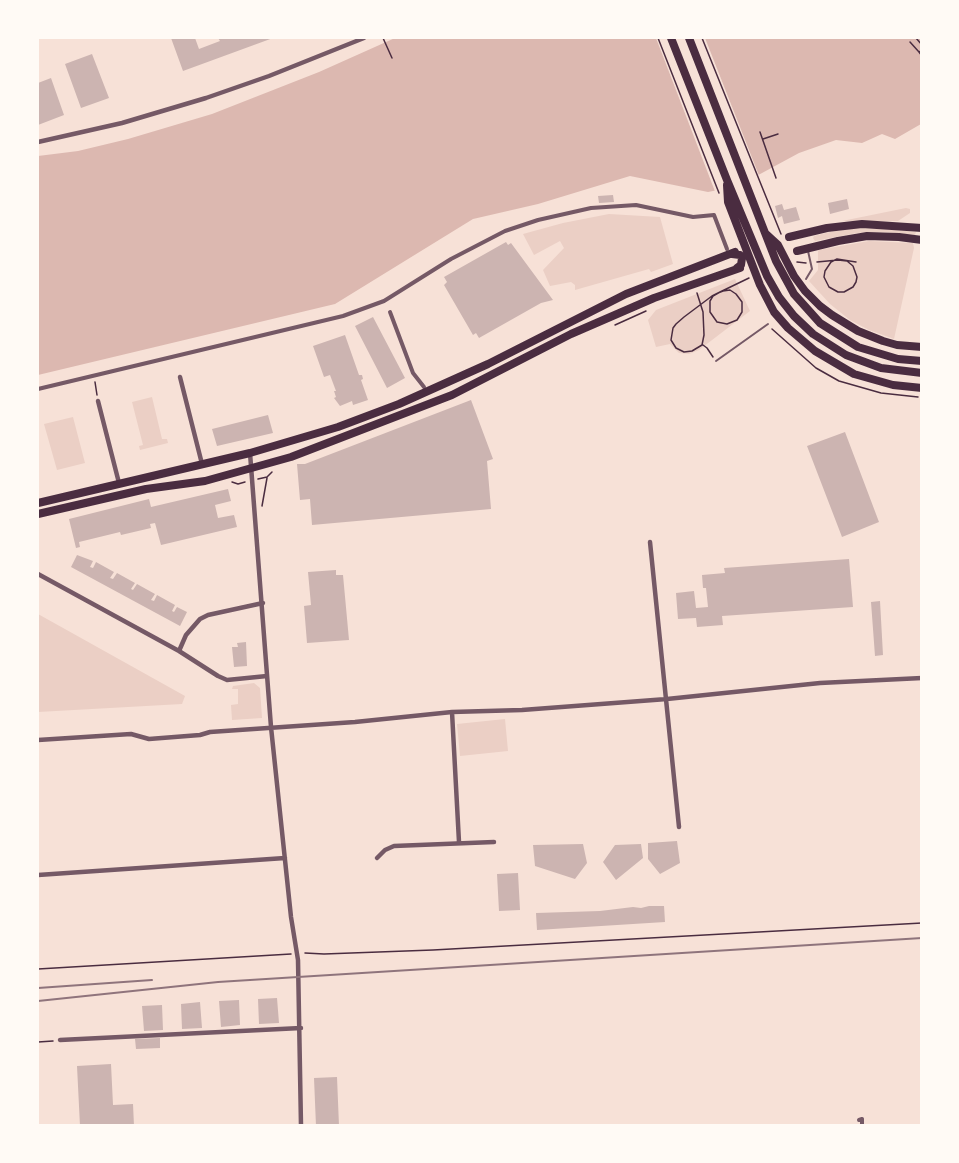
<!DOCTYPE html>
<style>
body{margin:0}
#map{position:relative;width:959px;height:1163px;overflow:hidden;background:#f7e1d7;font-family:"DM Sans",sans-serif}
canvas{display:block}
.frame{position:absolute;inset:0;border:39px solid #fffaf5;pointer-events:none}
</style>
<div id="map">
<canvas width="959" height="1163"></canvas>
<div class="frame"></div>
</div>
<script>
const c = document.querySelector('canvas').getContext('2d');
c.lineJoin = 'round';
function fillPath(path, color) { c.fillStyle = color; c.fill(path, 'evenodd'); }
const shape = rows => new Path2D(rows.map(r => 'M' + r).join(''));
function stroke(path, color, width, dash) { c.strokeStyle = color; c.lineWidth = width; c.lineCap = dash ? 'butt' : 'round'; c.setLineDash(dash || []); c.stroke(path); }
fillPath(shape([
 [906,208,910,209,910,213,898,221,842,221],
 [609,214,660,217,673,264,651,272,649,269,575,290,575,285,571,282,550,286,543,270,564,248,560,241,534,255,523,234,563,223],
 [856,228,885,229,916,232,915,235,885,232,857,233,815,241,813,238,814,236,830,232],
 [869,241,913,243,914,248,894,339,869,330,850,320,830,304,809,281,818,270,818,250],
 [735,279,750,311,699,350,689,354,679,353,670,344,656,347,648,320,656,310],
 [152,397,162,439,167,439,168,443,140,450,139,446,143,445,132,402],
 [73,417,85,463,57,470,44,424],
 [38,614,185,696,182,704,38,712],
 [254,683,260,688,262,718,232,720,231,705,238,704,238,689,232,689,233,686],
 [505,719,508,751,460,756,457,724]
]), '#ebcfc5');
fillPath(shape([
 [395,38,921,38,921,124,895,139,882,134,862,143,836,140,799,153,738,186,708,192,630,176,538,204,473,219,335,304,38,375,38,156,78,151,128,139,212,114,319,72]
]), '#dcb8b0');
fillPath(shape([
 [656,38,705,38,760,178,739,189,716,194]
]), '#f7e1d7');
fillPath(shape([
 [171,38,195,38,199,49,220,41,218,38,273,38,183,71],
 [92,54,109,98,81,108,65,64],
 [51,78,64,115,38,125,38,83],
 [613,195,614,202,599,203,598,196],
 [847,199,849,209,830,214,828,203],
 [782,204,784,210,796,207,800,220,784,224,782,216,778,218,775,206],
 [506,242,508,245,511,243,553,300,541,303,479,338,476,333,473,335,444,285,447,282,444,277],
 [373,317,405,378,387,388,355,326],
 [345,335,359,375,362,375,363,379,361,380,368,400,353,405,352,401,340,406,334,398,336,397,334,391,336,391,330,375,324,377,313,346],
 [471,400,493,459,487,461,491,509,312,525,310,499,300,500,297,464,305,464],
 [268,415,273,433,217,446,212,429],
 [845,432,879,522,842,537,807,446],
 [228,489,231,501,215,505,218,518,234,515,237,527,161,545,155,523,150,524,151,528,121,535,120,532,79,542,80,547,76,548,69,519,149,499,151,507],
 [77,555,93,561,90,567,93,568,96,562,114,572,110,578,113,579,117,573,135,583,131,589,133,590,137,584,155,594,151,600,154,601,157,595,175,605,172,611,174,612,177,607,187,612,180,626,71,567],
 [849,559,853,607,722,616,723,625,697,627,696,618,678,619,676,593,694,591,696,608,708,607,706,588,703,588,702,575,725,573,724,568],
 [336,570,336,575,343,575,349,640,307,643,304,606,311,605,308,572],
 [880,601,883,655,875,656,871,602],
 [246,642,247,666,234,667,232,647,238,647,237,643],
 [677,841,680,863,660,874,648,859,648,843],
 [583,844,587,863,575,879,535,866,533,845],
 [641,844,643,858,616,880,603,862,615,845],
 [518,873,520,910,499,911,497,874],
 [649,906,664,906,665,922,537,930,536,913,600,911,633,907,641,908],
 [277,998,279,1023,259,1024,258,999],
 [239,1000,240,1025,221,1027,219,1001],
 [200,1002,202,1028,182,1029,181,1004],
 [162,1005,163,1030,144,1031,142,1006],
 [160,1038,160,1048,136,1049,135,1039],
 [111,1064,113,1105,133,1104,134,1126,80,1126,77,1066],
 [337,1077,339,1126,316,1126,314,1078]
]), '#ccb4b1');
stroke(shape([
 [383,38,392,58],
 [658,38,719,193],
 [702,38,781,234],
 [916,38,922,45],
 [910,42,919,52],
 [922,50,919,52,922,56],
 [760,132,776,178],
 [763,139,778,134],
 [797,262,806,263],
 [817,262,838,260,847,261,853,266,857,277,856,282,853,287,844,292,838,292,829,287,824,277,825,271,831,262,837,259,856,262],
 [697,293,703,312,704,335,702,345,692,351,684,352,676,348,671,340,673,328,676,324,684,317,712,296,718,293,723,291,730,290,736,294,742,302,742,312,737,320,727,324,717,322,710,312,710,301,713,296,720,292,749,278],
 [615,325,646,311],
 [772,329,816,368,839,381,881,393,918,397],
 [703,345,707,348,713,357],
 [95,382,97,395],
 [258,479,267,477,272,472],
 [232,482,238,484,245,482],
 [262,506,267,478],
 [305,953,324,954,433,950,922,923],
 [38,969,291,954],
 [38,1042,53,1041]
]), '#4a2c40', 1.5);
stroke(shape([
 [806,279,812,269,808,251],
 [716,361,768,324]
]), '#755966', 2);
stroke(shape([
 [390,312,413,373,424,387],
 [38,389,343,316,384,301,451,259,505,231,538,220,591,208,636,205,693,217,714,215,727,249],
 [859,1120,862,1119,862,1126]
]), '#755966', 4);
stroke(shape([
 [38,142,122,123,206,98,269,76,364,38],
 [180,377,202,464],
 [98,401,119,483],
 [250,453,271,727,291,917,298,960,301,1126],
 [650,542,679,827],
 [38,574,179,651,218,676,227,680,267,676],
 [179,651,186,635,200,619,208,615,263,603],
 [452,712,459,842],
 [38,740,131,734,149,739,200,735,210,732,355,722,452,712,522,710,667,699,820,683,922,678],
 [377,858,385,850,394,846,494,842],
 [38,875,285,858],
 [60,1040,301,1028]
]), '#755966', 4.5);
stroke(shape([
 [671,38,727,180,767,276,779,297,794,316,813,334,846,355,881,368,922,373],
 [689,38,776,261,794,294,820,323,858,347,898,359,922,361],
 [727,185,728,202,760,285,774,312,788,328,815,351,854,374,893,385,922,388],
 [766,234,778,245,794,276,805,291,820,306,832,315,858,331,883,341,897,345,922,347],
 [789,237,827,228,862,224,922,228],
 [797,251,838,241,867,236,899,237,922,240],
 [732,254,740,255,742,258,741,265,737,268],
 [38,503,250,453,338,427,399,404,488,364,626,294,735,252],
 [38,514,146,489,205,481,291,457,452,395,571,334,654,298,740,268]
]), '#4a2c40', 8);
stroke(shape([
 [38,988,152,980],
 [38,1001,218,982,922,938]
]), '#8f747c', 2);
</script>
